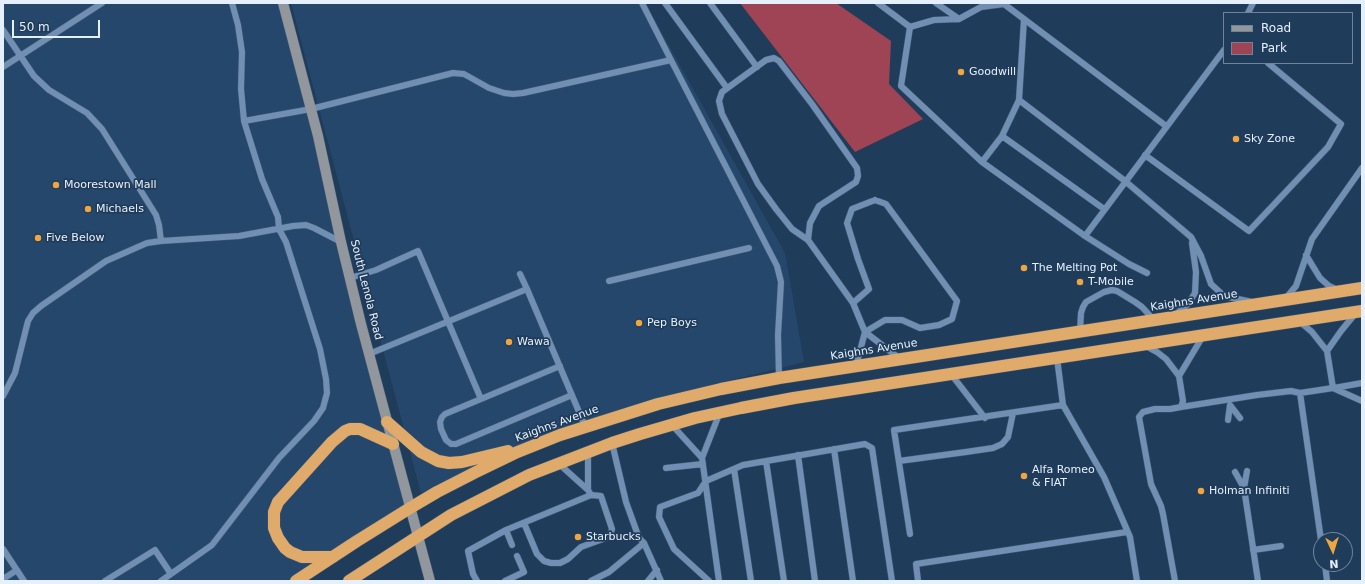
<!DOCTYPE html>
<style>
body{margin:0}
#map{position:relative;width:1365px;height:584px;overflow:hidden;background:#203c5b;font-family:"DejaVu Sans",sans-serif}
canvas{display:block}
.frame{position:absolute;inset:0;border:4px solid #e6f0fc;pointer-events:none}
.legend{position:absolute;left:1223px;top:12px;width:130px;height:52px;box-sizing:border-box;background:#203c5b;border:1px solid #6f849b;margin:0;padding:5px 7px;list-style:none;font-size:12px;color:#e6f0fc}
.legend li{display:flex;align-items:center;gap:8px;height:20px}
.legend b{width:20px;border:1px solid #6f849b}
.north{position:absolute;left:1313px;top:532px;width:40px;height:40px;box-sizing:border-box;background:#203c5b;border:1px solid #6f849b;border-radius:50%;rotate:176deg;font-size:11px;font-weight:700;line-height:16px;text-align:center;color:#e6f0fc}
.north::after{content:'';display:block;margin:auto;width:14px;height:18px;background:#f0a63f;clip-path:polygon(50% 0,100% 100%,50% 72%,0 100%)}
.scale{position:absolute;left:12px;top:20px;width:88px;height:18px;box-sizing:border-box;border:2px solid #e6f0fc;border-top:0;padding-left:5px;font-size:12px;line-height:14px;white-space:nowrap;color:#e6f0fc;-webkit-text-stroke:3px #203c5b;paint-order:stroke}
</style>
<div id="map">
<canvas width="1365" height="584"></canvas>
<div class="frame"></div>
<ul class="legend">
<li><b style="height:5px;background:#92979d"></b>Road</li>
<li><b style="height:11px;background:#9f4454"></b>Park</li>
</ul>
<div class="north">N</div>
<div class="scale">50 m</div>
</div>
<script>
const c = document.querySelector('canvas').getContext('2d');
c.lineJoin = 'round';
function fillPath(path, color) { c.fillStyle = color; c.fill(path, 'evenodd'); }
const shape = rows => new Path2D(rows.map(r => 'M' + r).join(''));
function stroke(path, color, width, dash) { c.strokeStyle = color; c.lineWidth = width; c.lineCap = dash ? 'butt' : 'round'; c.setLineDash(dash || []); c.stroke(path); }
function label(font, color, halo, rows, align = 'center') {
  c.font = font + ' "DejaVu Sans",sans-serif'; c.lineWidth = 3.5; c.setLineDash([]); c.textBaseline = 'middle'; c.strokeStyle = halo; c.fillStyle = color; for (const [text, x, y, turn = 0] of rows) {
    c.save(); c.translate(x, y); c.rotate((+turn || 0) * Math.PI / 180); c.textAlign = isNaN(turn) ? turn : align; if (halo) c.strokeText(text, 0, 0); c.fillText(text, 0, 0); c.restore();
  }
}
fillPath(shape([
 [3,3,284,3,410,508,298,581,3,581],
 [291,3,645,3,785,253,804,362,647,401,421,493]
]), '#26476c');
fillPath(shape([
 [740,3,836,3,891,41,889,84,923,119,855,152]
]), '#9f4454');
const lane = shape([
 [642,3,671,60],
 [665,3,727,88],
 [710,3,757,67],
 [878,3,910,27,934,20,959,19,981,7,1004,4,1166,126],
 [936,3,959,19],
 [1248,13,1253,3],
 [1024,19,1019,100,1125,181,1191,237,1201,256,1211,284,1224,296,1252,302],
 [910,27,901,86,982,162,1085,236,1224,50],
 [3,30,34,76,49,90,87,113,102,129,156,215,159,225,161,241],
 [3,67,102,3],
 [1019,100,1002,136,1104,209],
 [244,121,311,109,453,73,464,74,489,88,504,93,513,94,523,93,671,60,777,266,781,282,778,335,779,378],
 [1145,155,1249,231,1328,147,1341,124,1268,63],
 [982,162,1002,136],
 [875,200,886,204,957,301,952,319,939,325,920,328,902,320,885,320,865,332,853,303,869,289,858,259,847,223,852,209,875,200],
 [1085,236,1129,264,1147,273],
 [808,240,810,223,819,206,856,182,858,176,857,168,812,104,779,61,774,58,766,60,722,92,719,101,722,114,758,184,776,209,792,229,808,240,853,303],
 [1306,255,1320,278,1329,286,1338,290],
 [520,274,527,289],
 [350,278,376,270,418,251,481,399],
 [609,281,749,248],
 [1286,298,1296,286,1312,239,1362,168],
 [1175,315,1188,304,1195,293,1196,272,1192,243],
 [1080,332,1081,313,1083,307,1086,302,1104,292,1112,290,1117,291,1135,302,1142,307,1154,320],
 [1146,346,1157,352,1166,359,1179,376,1203,336],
 [1327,351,1341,331,1355,314],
 [369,354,527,289,585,426],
 [560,366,445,414,442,417,440,422,441,429,446,440,451,444,456,444,572,395],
 [856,366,865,332,899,358],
 [951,374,985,418],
 [1333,388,1362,401],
 [1334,388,1362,383],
 [1300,393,1321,540],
 [3,396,15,373,28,321,33,313,41,306,106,261,147,243,161,241,239,236,293,226,306,225,314,228,341,242],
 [1063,405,1104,477,1130,537,1137,581],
 [1181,407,1257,395,1291,391,1300,393,1333,388,1327,351,1312,332,1299,321],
 [1228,420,1230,405,1240,418],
 [672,425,702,458],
 [612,443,626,502,639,538,644,543,661,581],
 [834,449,853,581],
 [798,455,815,581],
 [766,461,784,581],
 [899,461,966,452,993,448,1002,444,1008,437,1013,413],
 [558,463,588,490,588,452],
 [666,468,703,464],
 [734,469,751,581],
 [1235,472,1244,488,1247,471],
 [1244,488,1258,581],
 [524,523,537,554,544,561,551,563,560,563,568,559,581,547,603,539,610,536,612,529,601,496,591,495],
 [506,530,512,545],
 [910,534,894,430,1063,405,1057,358],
 [3,549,24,581],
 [1253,550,1281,546],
 [1325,564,1327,581],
 [3,579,17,570],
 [105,581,155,550,171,574],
 [161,581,212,545,279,458,314,421,323,408,327,393,326,379,320,349,286,242,279,229,278,217,262,179,244,121,241,89,242,52,238,25,232,3],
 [477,581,473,574,468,551,506,530,591,495,588,490],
 [505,581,524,572,517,556],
 [591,581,609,572,644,543],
 [648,581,657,570],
 [709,581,674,549,659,517,660,507,698,493,706,481,743,465,865,444,872,448,892,581],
 [719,581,702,458,720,412],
 [918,581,916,564,1127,532],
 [1175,581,1163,514,1161,506,1151,484,1139,417,1143,412,1155,409,1170,409,1181,407,1183,401,1179,376]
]);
const secondary = shape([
 [283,3,318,136,341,242,361,324,430,581]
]);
const highway = shape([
 [387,422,421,452,438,461,449,463,462,462,508,451],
 [333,557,302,557,290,552,285,548,278,538,274,528,274,512,278,502,332,442,345,431,350,429,360,429,393,444],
 [296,581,357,541,410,508,437,492,476,472,515,453,560,435,658,404,721,389,779,378,1362,288],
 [349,581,451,515,529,475,612,443,640,434,695,418,741,408,794,398,1362,311]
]);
stroke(lane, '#405870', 7);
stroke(secondary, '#405870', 11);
stroke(highway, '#405870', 13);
stroke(lane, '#708fb3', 6);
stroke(secondary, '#92979d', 10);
stroke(highway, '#e0ab6a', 12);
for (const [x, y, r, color] of [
 [961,72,4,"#f0a63f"],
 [1236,139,4,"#f0a63f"],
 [56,185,4,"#f0a63f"],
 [88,209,4,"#f0a63f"],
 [38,238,4,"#f0a63f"],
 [1024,268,4,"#f0a63f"],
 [1080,282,4,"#f0a63f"],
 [639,323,4,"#f0a63f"],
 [509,342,4,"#f0a63f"],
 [1024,476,4,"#f0a63f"],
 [1201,491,4,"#f0a63f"],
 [578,537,4,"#f0a63f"]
]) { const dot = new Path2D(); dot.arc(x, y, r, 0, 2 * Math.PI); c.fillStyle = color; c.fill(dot); stroke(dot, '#203c5b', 1.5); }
label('11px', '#e6f0fc', '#203c5b', [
 ["Goodwill",969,72],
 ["Sky Zone",1244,139],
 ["Moorestown Mall",64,185],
 ["Michaels",96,209],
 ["Five Below",46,238],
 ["The Melting Pot",1032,268],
 ["T-Mobile",1088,282],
 ["Pep Boys",647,323],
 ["Wawa",517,342],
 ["Alfa Romeo",1032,470],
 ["& FIAT",1032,483],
 ["Holman Infiniti",1209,491],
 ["Starbucks",586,537]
], 'left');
label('11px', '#e6f0fc', '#203c5b', [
 ["South Lenola Road",366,290,76],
 ["Kaighns Avenue",1194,301,-9],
 ["Kaighns Avenue",874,350,-9],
 ["Kaighns Avenue",557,424,-20]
]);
</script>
